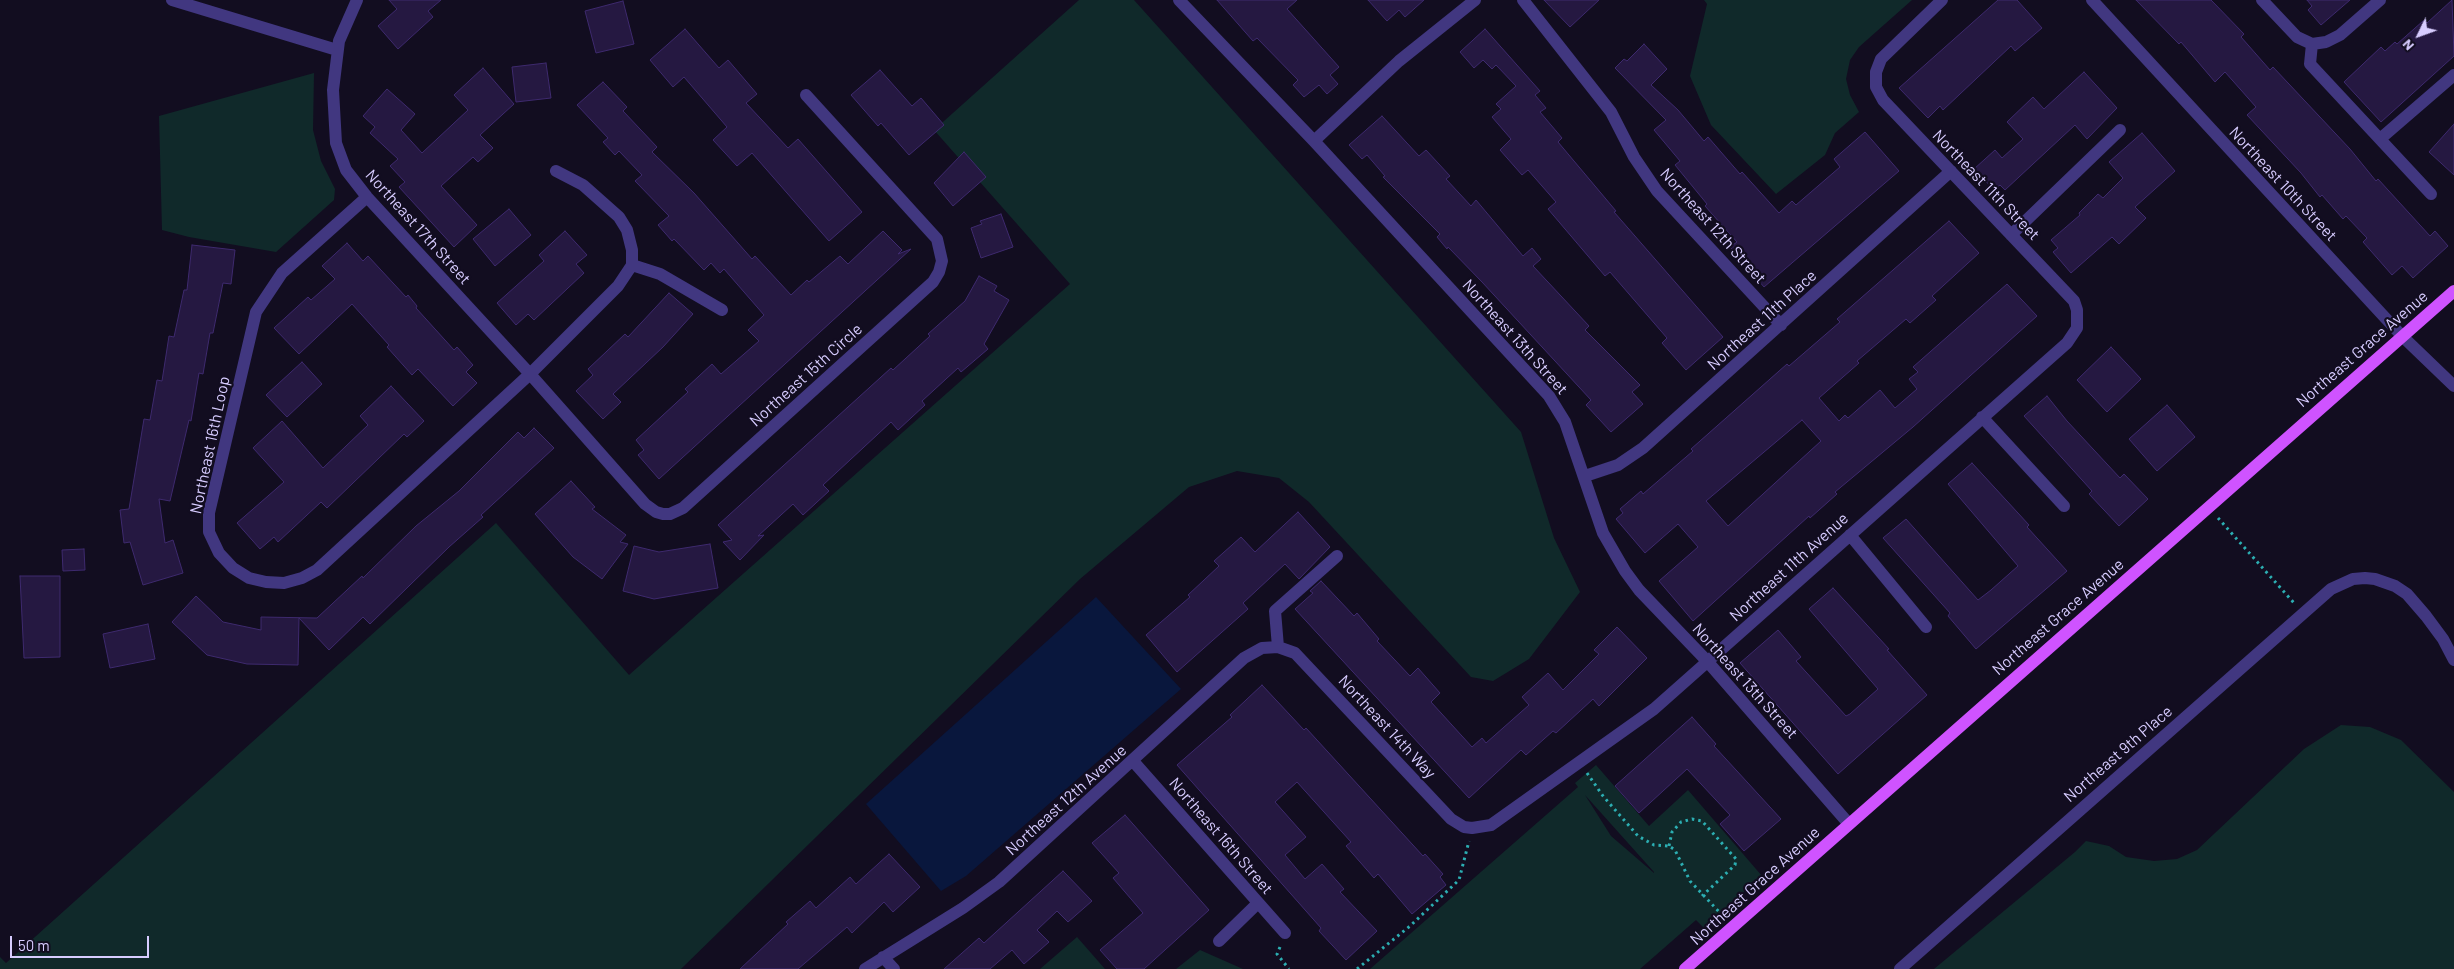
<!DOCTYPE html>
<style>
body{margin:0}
#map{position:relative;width:2454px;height:969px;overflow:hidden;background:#120d20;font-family:Barlow,sans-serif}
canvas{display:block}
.north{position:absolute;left:2394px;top:10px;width:50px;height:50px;-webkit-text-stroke:4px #120d20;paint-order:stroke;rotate:228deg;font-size:14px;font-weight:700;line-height:20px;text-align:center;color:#d7ccff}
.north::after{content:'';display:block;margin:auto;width:18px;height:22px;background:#d7ccff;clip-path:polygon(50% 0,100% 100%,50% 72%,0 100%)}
.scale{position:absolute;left:10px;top:936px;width:139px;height:22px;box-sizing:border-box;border:2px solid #d7ccff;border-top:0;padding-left:6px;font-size:15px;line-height:18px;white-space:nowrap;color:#d7ccff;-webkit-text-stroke:4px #120d20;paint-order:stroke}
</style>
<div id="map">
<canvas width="2454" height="969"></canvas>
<div class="north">N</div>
<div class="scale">50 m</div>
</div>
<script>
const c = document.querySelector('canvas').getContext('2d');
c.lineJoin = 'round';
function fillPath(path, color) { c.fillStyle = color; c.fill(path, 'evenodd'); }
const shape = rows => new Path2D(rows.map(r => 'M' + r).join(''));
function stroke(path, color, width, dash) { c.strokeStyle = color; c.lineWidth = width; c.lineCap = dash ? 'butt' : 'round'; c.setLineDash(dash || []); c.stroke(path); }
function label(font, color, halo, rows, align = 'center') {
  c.font = font + ' Barlow,sans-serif'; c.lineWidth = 4.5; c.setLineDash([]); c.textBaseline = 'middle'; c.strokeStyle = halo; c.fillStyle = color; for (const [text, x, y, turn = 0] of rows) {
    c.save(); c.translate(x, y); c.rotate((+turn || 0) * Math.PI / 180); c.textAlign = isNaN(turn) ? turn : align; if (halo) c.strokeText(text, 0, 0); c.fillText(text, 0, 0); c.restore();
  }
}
fillPath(shape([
 [1079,0,1134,0,1521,432,1554,538,1580,592,1529,659,1493,681,1471,677,1309,502,1279,478,1237,471,1189,487,1080,579,681,969,0,969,0,957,6,963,496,523,629,675,1070,284,934,130],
 [1704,0,1912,0,1859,47,1850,60,1846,79,1850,95,1859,112,1835,133,1825,155,1776,194,1711,125,1690,76,1707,4],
 [314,73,313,130,321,161,335,189,334,200,276,252,189,237,162,230,159,116],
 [2341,725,2370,727,2401,740,2454,792,2454,969,1934,969,2075,852,2086,841,2109,846,2126,857,2154,861,2177,859,2197,850,2304,749],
 [1596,765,1649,826,1688,790,1762,876,1704,928,1696,920,1640,969,1370,969,1578,787,1575,783],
 [1585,795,1654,872,1654,873,1611,836],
 [1077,937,1105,969,1040,969],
 [1200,950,1243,969,1176,969]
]), '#10292a');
fillPath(shape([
 [1096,597,1181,689,966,876,941,891,866,804]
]), '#09173d');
const building = shape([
 [389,0,441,0,428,11,433,17,398,49,378,26,397,9,389,0],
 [1217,0,1297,0,1287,9,1339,67,1330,75,1338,84,1327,94,1319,85,1304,97,1293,85,1298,80,1257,38,1253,41,1217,0],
 [1368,0,1424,0,1405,17,1399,10,1387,21,1368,0],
 [1544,0,1599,0,1570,27,1544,0],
 [1998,0,2017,0,2042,28,2015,51,2011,46,1943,110,1940,106,1928,118,1899,88,1998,0],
 [2136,0,2211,0,2244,34,2241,37,2270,70,2273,67,2350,149,2376,181,2378,179,2430,236,2435,231,2448,246,2413,278,2402,266,2392,275,2363,242,2367,238,2346,216,2343,219,2322,195,2320,197,2301,173,2247,115,2256,107,2225,72,2215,82,2181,42,2179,44,2136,0],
 [2307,0,2350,0,2321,25,2308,10,2312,6,2307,0],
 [2452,0,2454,56,2381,122,2344,82,2381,47,2385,51,2395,42,2397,44,2423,21,2427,23,2452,0],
 [623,1,634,44,596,53,585,11,623,1],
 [685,29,719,68,728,60,757,94,746,103,788,148,798,139,862,212,829,241,752,153,737,166,713,140,727,127,684,77,673,87,650,60,685,29],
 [1485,29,1540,91,1535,95,1546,108,1540,112,1562,138,1558,142,1616,211,1614,212,1723,337,1686,370,1662,343,1667,338,1610,272,1605,276,1548,209,1556,202,1528,170,1522,175,1500,150,1511,139,1492,117,1501,109,1496,104,1516,86,1496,65,1492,69,1483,60,1474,68,1460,52,1485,29],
 [1644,44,1667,69,1651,85,1678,110,1704,141,1708,137,1740,174,1742,172,1779,213,1792,201,1796,205,1840,167,1834,159,1865,132,1899,171,1764,287,1730,247,1737,242,1705,206,1707,204,1675,165,1680,161,1654,130,1666,120,1615,68,1624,59,1627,61,1644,44],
 [546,63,551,98,516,102,512,67,546,63],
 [483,68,514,104,480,135,493,148,478,162,473,157,441,186,477,225,454,247,399,187,405,182,390,166,398,159,370,133,375,127,363,116,387,89,415,114,401,130,422,153,468,110,454,95,483,68],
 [880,70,912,106,921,98,944,125,909,155,881,123,878,126,851,95,880,70],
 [2084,72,2117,108,2087,139,2075,125,2005,190,2000,185,1994,190,1974,169,1995,150,2002,158,2023,139,2007,122,2033,97,2044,109,2084,72],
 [603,82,627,107,623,111,657,147,652,152,694,193,752,259,755,256,791,295,807,280,809,282,840,256,848,264,883,231,902,250,898,254,911,249,659,479,638,455,644,450,636,440,688,392,685,389,712,364,721,374,759,341,748,330,764,315,724,269,720,273,711,263,704,270,674,239,672,241,658,225,669,216,635,181,642,175,619,151,615,155,603,142,608,138,577,105,603,82],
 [1382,116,1419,156,1426,150,1450,176,1446,179,1471,206,1476,200,1523,256,1532,248,1541,259,1533,266,1589,326,1585,330,1640,385,1632,392,1643,404,1611,432,1586,405,1591,400,1482,282,1448,247,1447,249,1437,237,1440,234,1383,177,1385,176,1367,155,1362,159,1349,145,1382,116],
 [2454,124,2454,175,2429,152,2454,124],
 [2142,133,2175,171,2135,207,2146,218,2119,244,2112,237,2071,273,2053,252,2058,248,2051,240,2080,215,2079,213,2098,194,2103,198,2123,178,2109,162,2142,133],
 [964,152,986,177,953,206,934,183,964,152],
 [509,209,531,235,495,266,473,239,509,209],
 [1001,214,1013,247,981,258,971,228,982,224,980,221,1001,214],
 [1949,221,1979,253,1932,296,1936,300,1910,323,1906,319,1857,361,1859,363,1819,398,1839,421,1845,415,1848,418,1880,390,1895,408,1917,389,1909,379,1918,372,1913,367,2007,284,2037,316,1913,427,1835,492,1837,494,1810,518,1809,516,1693,621,1659,581,1698,547,1678,524,1645,553,1616,519,1623,513,1620,509,1641,491,1643,494,1693,451,1691,449,1787,364,1789,366,1840,322,1837,319,1949,221],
 [1802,420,1821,441,1728,526,1706,501,1802,420],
 [565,231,587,255,576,264,584,273,534,320,528,314,516,325,497,303,544,261,539,255,565,231],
 [347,243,363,261,368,256,406,297,408,295,417,306,416,308,454,350,457,347,473,365,466,372,477,383,453,406,418,369,412,375,387,347,389,345,352,304,299,354,274,328,308,297,311,300,335,279,322,266,347,243],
 [192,245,235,250,231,284,223,283,213,333,210,333,203,374,199,373,191,421,189,420,170,501,159,499,165,543,173,540,183,573,143,585,130,542,124,543,120,510,129,509,144,419,150,420,157,380,162,381,169,336,174,337,184,290,187,290,192,245],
 [979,276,997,286,994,291,1009,300,984,344,988,349,961,372,958,368,922,401,925,405,898,430,891,422,823,485,829,491,803,515,793,504,758,536,764,535,740,560,723,542,732,540,718,525,891,368,893,370,930,336,928,334,965,301,979,276],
 [669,293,693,314,663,347,613,394,621,402,603,419,576,391,593,375,588,369,625,334,628,337,669,293],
 [2111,347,2141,379,2107,412,2077,380,2111,347],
 [302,362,322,384,287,417,266,395,302,362],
 [391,386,424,421,407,437,404,434,327,508,321,502,278,542,274,537,260,549,237,523,284,482,253,448,282,421,323,468,368,425,360,416,391,386],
 [2047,396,2067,421,2120,478,2124,474,2148,499,2119,526,2089,494,2092,491,2024,416,2047,396],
 [2167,405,2195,437,2157,471,2129,439,2167,405],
 [534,428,554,448,481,515,483,517,449,547,370,624,363,617,329,650,299,618,298,665,247,664,207,655,172,622,196,596,223,622,261,630,261,617,317,618,362,576,363,578,416,526,459,491,518,432,524,438,534,428],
 [1972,463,2029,525,2027,527,2067,571,1976,649,1948,616,1950,613,1883,538,1906,519,1978,600,1991,590,2018,566,1948,484,1972,463],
 [571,481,595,507,592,509,626,535,620,542,628,544,602,579,573,557,535,514,571,481],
 [1298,512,1330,547,1299,579,1285,564,1243,603,1248,609,1177,672,1146,635,1190,597,1188,595,1219,566,1214,561,1241,537,1255,552,1298,512],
 [710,544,718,588,654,599,623,591,634,546,659,552,710,544],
 [84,549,85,570,63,571,62,550,84,549],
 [20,576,60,576,60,657,24,658,20,576],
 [1321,581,1354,616,1357,613,1379,639,1377,641,1410,676,1418,668,1440,693,1431,702,1472,747,1482,738,1486,743,1529,705,1522,697,1548,673,1563,690,1599,654,1594,650,1617,627,1647,658,1599,706,1593,699,1556,733,1553,731,1526,755,1521,750,1469,798,1295,609,1313,593,1310,591,1321,581],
 [1833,588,1889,649,1887,650,1927,695,1838,774,1740,663,1778,630,1801,657,1796,661,1846,716,1850,714,1878,689,1809,609,1833,588],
 [148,624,155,659,110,668,103,634,148,624],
 [1262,685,1304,730,1306,728,1423,856,1425,854,1443,874,1440,877,1446,885,1412,914,1378,874,1374,878,1346,846,1351,842,1297,782,1275,802,1306,837,1285,855,1305,879,1322,864,1344,889,1340,892,1377,931,1346,960,1319,931,1321,928,1177,765,1232,717,1230,715,1262,685],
 [1692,717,1716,744,1714,746,1781,819,1744,851,1720,824,1730,815,1687,769,1639,813,1615,786,1692,717],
 [1125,815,1209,910,1144,969,1117,969,1100,950,1143,913,1113,878,1119,873,1092,843,1125,815],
 [889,854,920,887,893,912,884,902,852,933,847,927,798,969,740,969,788,924,786,922,810,901,816,908,850,877,856,884,889,854],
 [1063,871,1092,901,1068,922,1057,911,1037,930,1049,942,1024,964,1012,950,990,969,944,969,979,938,984,943,1063,871]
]);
fillPath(building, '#251841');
stroke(building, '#3e2a6e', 1);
stroke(shape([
 [2218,518,2294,603],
 [1587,773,1603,796,1638,836,1654,845,1669,846,1675,850,1690,881,1723,916],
 [1669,846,1672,832,1681,822,1692,819,1702,821,1736,859,1735,865,1702,896],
 [1280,947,1277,954,1289,969],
 [1357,969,1410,926,1459,880,1469,841]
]), '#2caeb2', 3, [2.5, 4]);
stroke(shape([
 [172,0,337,50],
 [357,0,339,41,333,90,336,143,346,170,367,197,530,374,645,504,656,512,663,514,670,514,683,508,933,282,939,272,942,261,937,239,806,95],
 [1179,0,1314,141,1549,396,1565,422,1603,533,1625,571,1639,590,1707,661,1849,824],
 [1523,0,1611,112,1634,157,1657,191,1781,325],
 [2092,0,2402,336,2454,386],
 [2262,0,2297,37,2312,44],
 [2312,44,2310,64,2431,194],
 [2312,44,2326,42,2340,35,2380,0],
 [2380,139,2454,75],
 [1314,141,1399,61,1475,0],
 [367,197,282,273,256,312,209,513,209,532,219,553,233,568,249,578,266,582,284,583,302,578,317,570,530,374,618,286,632,265,632,250,627,230,619,217,583,185,556,171],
 [2011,235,2120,130],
 [632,265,660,274,722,310],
 [1982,417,2064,506],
 [1585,476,1618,465,1643,448,1951,171],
 [1850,535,1926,627],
 [1278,647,1275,611,1337,556],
 [1133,761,1285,933],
 [1219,941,1258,903],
 [883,957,894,969],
 [865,969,963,908,999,882,1244,658,1262,648,1278,647,1295,653,1451,819,1464,827,1472,828,1491,825,1654,709,2067,343,2077,328,2077,310,2074,301,1883,100,1876,87,1876,72,1881,59,1942,0],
 [1900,969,2331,589,2353,579,2365,578,2375,579,2395,586,2407,594,2426,616,2443,639,2454,660]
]), '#413780', 12);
stroke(shape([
 [1685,969,2454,291]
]), '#cf53ff', 12);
label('16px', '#d7ccff', '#120d20', [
 ["Northeast 10th Street",2283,184,47],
 ["Northeast 11th Street",1986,185,46],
 ["Northeast 12th Street",1713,226,48],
 ["Northeast 17th Street",418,227,48],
 ["Northeast 11th Place",1762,320,-42],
 ["Northeast 13th Street",1515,337,48],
 ["Northeast Grace Avenue",2362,349,-41],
 ["Northeast 15th Circle",806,375,-42],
 ["Northeast 16th Loop",210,445,-78],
 ["Northeast 11th Avenue",1789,567,-42],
 ["Northeast Grace Avenue",2058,617,-41],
 ["Northeast 13th Street",1745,681,48],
 ["Northeast 14th Way",1387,727,47],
 ["Northeast 9th Place",2118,754,-41],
 ["Northeast 12th Avenue",1066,800,-42],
 ["Northeast 16th Street",1221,836,49],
 ["Northeast Grace Avenue",1755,886,-42]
]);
</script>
